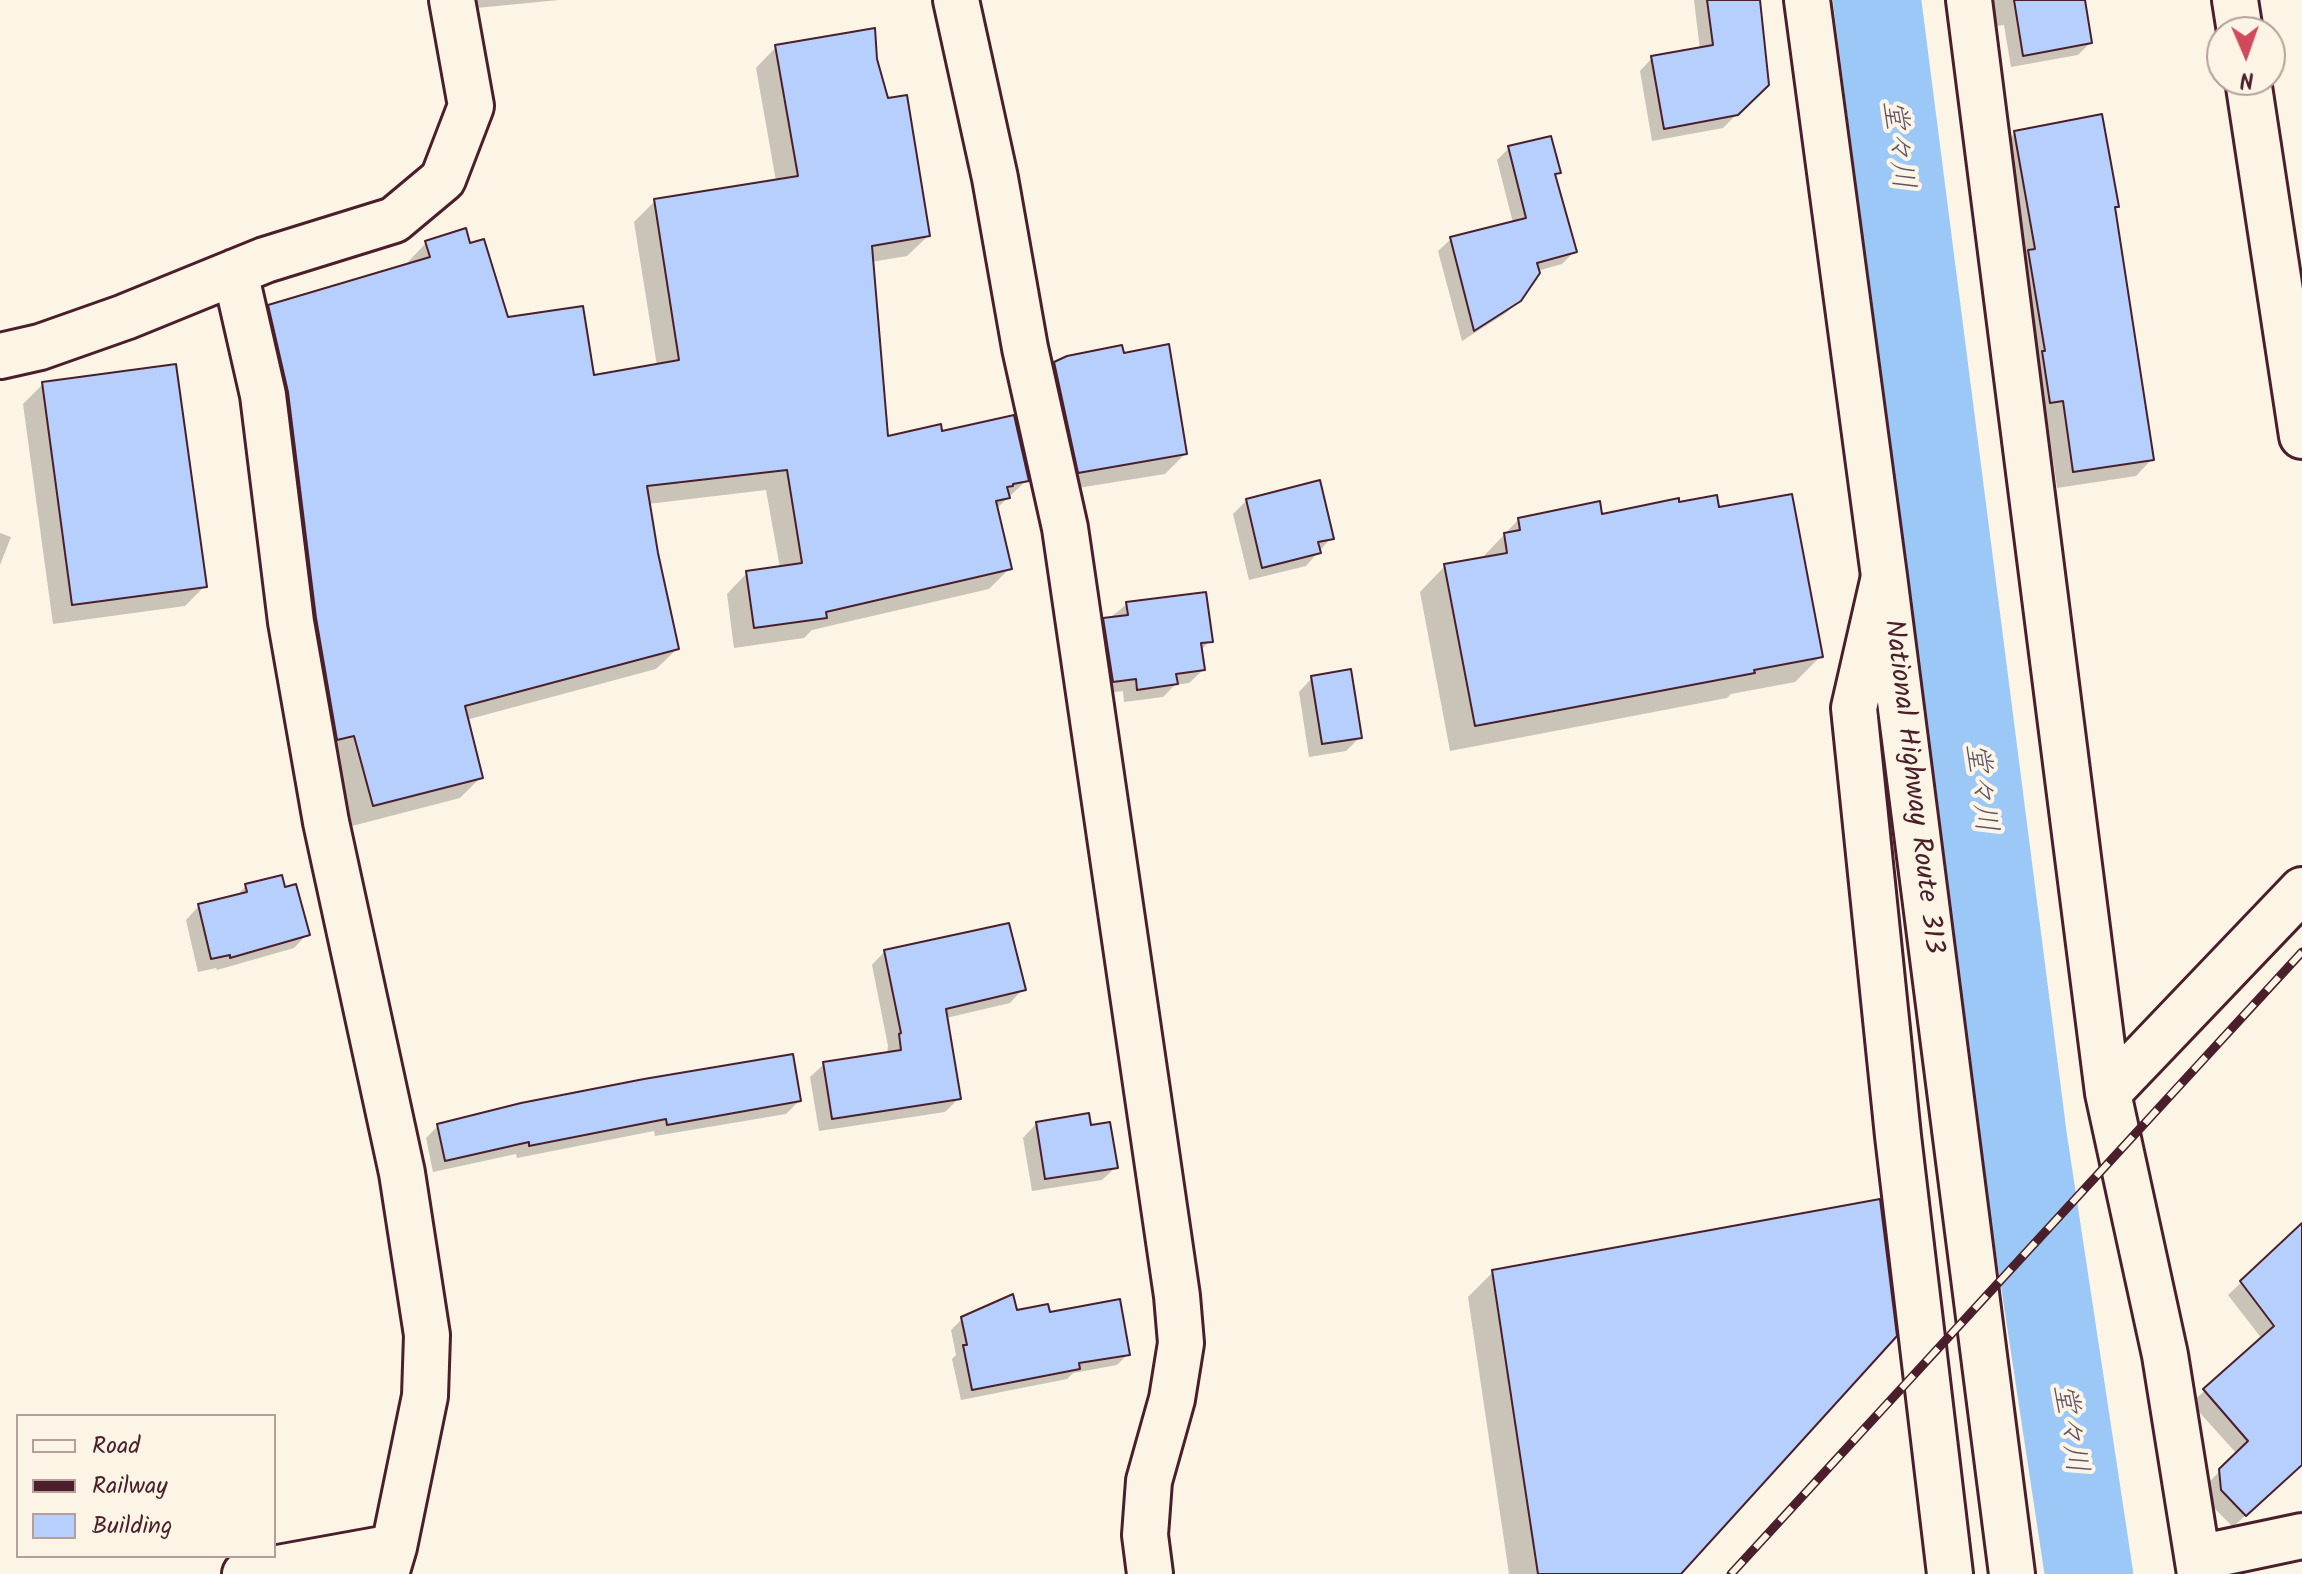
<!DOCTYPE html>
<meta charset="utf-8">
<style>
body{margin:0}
#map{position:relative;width:2302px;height:1574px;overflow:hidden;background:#fcf5e5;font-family:Kalam,sans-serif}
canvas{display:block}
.legend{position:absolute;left:16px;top:1414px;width:260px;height:144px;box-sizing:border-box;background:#fcf5e5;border:2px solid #b59f9b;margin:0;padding:10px 14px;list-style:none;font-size:24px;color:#4a1f2b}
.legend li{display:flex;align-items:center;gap:16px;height:40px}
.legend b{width:40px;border:2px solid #b59f9b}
.north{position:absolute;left:2206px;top:16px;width:80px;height:80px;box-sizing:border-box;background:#fcf5e5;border:2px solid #b59f9b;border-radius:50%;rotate:178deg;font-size:22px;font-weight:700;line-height:32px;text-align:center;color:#4a1f2b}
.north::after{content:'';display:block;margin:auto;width:28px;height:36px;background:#d1495b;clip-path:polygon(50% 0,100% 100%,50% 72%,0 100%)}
</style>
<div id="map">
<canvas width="2302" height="1574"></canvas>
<ul class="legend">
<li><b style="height:10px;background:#fcf5e5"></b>Road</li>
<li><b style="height:10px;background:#4a1f2b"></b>Railway</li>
<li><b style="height:22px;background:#b7cffd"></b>Building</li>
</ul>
<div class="north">N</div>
</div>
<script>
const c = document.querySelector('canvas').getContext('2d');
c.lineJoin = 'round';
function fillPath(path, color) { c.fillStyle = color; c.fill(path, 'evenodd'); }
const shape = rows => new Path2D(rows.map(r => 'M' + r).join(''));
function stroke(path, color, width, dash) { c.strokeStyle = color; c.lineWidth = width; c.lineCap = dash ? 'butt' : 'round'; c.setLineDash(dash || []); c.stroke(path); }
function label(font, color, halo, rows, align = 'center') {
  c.font = font + ' Kalam,"Klee One",sans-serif'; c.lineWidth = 8; c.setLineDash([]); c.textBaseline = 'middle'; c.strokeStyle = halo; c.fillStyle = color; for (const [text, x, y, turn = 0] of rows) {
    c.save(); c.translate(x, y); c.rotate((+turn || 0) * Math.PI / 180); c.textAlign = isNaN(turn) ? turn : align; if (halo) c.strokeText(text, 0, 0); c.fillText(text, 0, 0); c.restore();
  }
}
fillPath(shape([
 [462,0,559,0,466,9],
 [1694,0,1758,0,1767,84,1723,128,1652,141,1640,71,1652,58,1700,50],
 [1978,0,2083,0,2090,43,2078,55,2011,67,2004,25,1984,28],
 [776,47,875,60,928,236,907,256,871,262,886,438,940,433,1027,480,996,509,1010,568,989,589,812,630,804,638,734,648,727,594,747,573,780,568,766,490,648,504,677,649,656,669,466,720,481,777,460,798,352,826,333,755,248,328,269,307,406,266,406,264,426,243,468,245,507,320,593,378,657,366,634,222,655,201,776,181,756,68],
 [2015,133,2116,206,2114,209,2152,459,2136,476,2057,488,2047,417,2034,419,1999,149],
 [1509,148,1558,173,1554,177,1574,252,1562,264,1537,271,1520,300,1506,313,1462,341,1438,251,1451,239,1513,223,1497,160],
 [1055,363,1185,454,1165,474,1059,491,1035,383],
 [43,384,205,586,185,606,53,624,23,404],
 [1247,500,1331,538,1306,566,1249,580,1233,514],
 [1677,504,1718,510,1821,656,1795,682,1731,694,1727,698,1450,751,1420,592,1445,566,1480,560,1519,519,1601,516],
 [0,533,11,537,0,565],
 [1127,604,1210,641,1200,651,1203,670,1189,683,1175,685,1163,697,1124,702,1123,691,1100,694,1091,633],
 [1312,678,1360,737,1346,751,1309,757,1299,692],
 [246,886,284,889,307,934,294,948,217,970,216,968,198,972,186,920,199,906,235,897],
 [885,951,1023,989,1010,1003,946,1018,959,1098,945,1112,819,1131,810,1077,824,1064,887,1054,888,1046,872,965],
 [799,1101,786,1114,655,1136,654,1131,517,1158,516,1154,433,1172,426,1138,438,1126],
 [1036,1124,1089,1127,1116,1167,1102,1180,1032,1191,1023,1138],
 [2290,1237,2302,1248,2302,1463,2233,1527,2209,1503,2207,1484,2237,1454,2191,1403,2262,1339,2228,1295],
 [1493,1272,1678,1574,1509,1574,1468,1297],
 [1016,1312,1048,1314,1128,1354,1117,1365,1073,1373,1067,1379,961,1400,952,1359,956,1355,951,1330,962,1319]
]), '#0003');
stroke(shape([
 [1877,0,2023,1138,2089,1574]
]), '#9bc8f6', 88);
const building = shape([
 [1707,0,1760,0,1769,85,1738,115,1664,129,1651,56,1713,45,1707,0],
 [2014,0,2085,0,2092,43,2023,56,2014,0],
 [875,28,877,59,888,98,907,95,930,236,872,246,888,436,941,424,942,431,1014,415,1029,481,1013,484,1013,486,1007,487,1010,498,996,501,1012,569,826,612,827,618,754,628,746,571,802,563,787,470,647,486,658,553,679,649,465,706,483,778,373,806,354,736,337,740,316,618,288,392,268,305,430,257,425,241,466,228,470,243,484,239,508,317,583,306,594,375,679,360,654,199,798,176,775,45,875,28],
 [2102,114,2119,207,2115,207,2154,460,2073,472,2063,401,2050,403,2042,351,2045,351,2028,250,2035,249,2014,131,2102,114],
 [1551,136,1561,173,1555,174,1577,252,1537,263,1540,273,1521,301,1474,331,1450,237,1526,218,1508,146,1551,136],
 [1169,344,1187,454,1078,473,1054,362,1067,356,1122,345,1124,353,1169,344],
 [176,364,207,587,72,605,42,382,176,364],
 [1320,480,1334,539,1318,542,1321,553,1262,568,1246,499,1320,480],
 [1792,494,1823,657,1754,670,1755,673,1475,726,1444,564,1507,553,1504,533,1520,530,1518,518,1600,501,1602,514,1679,498,1679,502,1717,495,1719,507,1792,494],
 [1206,592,1213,642,1201,643,1205,670,1176,674,1178,684,1137,690,1136,679,1113,682,1103,618,1128,615,1126,602,1206,592],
 [1351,669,1362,738,1322,744,1311,676,1351,669],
 [282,875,285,887,296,884,310,935,230,958,230,955,211,959,198,904,247,892,245,884,282,875],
 [1009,923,1026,990,946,1009,961,1099,832,1119,823,1062,901,1050,899,1034,901,1033,884,950,1009,923],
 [793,1054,801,1101,667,1125,666,1119,529,1146,529,1142,445,1161,437,1124,521,1103,644,1079,793,1054],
 [1089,1113,1091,1125,1110,1122,1118,1168,1045,1179,1036,1122,1089,1113],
 [1880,1199,1897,1336,1681,1574,1538,1574,1492,1270,1880,1199],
 [2302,1223,2302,1465,2246,1516,2221,1490,2219,1469,2248,1441,2203,1389,2274,1326,2240,1281,2302,1223],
 [1013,1294,1017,1310,1048,1304,1050,1312,1120,1299,1130,1355,1079,1363,1080,1369,972,1390,963,1345,967,1345,961,1317,1013,1294]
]);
fillPath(building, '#b7cffd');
stroke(building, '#4a1f2b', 2);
const minor = shape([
 [956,0,995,178,1025,348,1065,528,1177,1296,1181,1343,1172,1399,1149,1481,1145,1535,1150,1574],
 [1969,0,2108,1093,2165,1355,2200,1574],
 [2235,0,2240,32],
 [2248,80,2302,436],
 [235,272,263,395,291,622,326,822,402,1173,427,1335,425,1396,394,1547,386,1574],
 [0,356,40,347,125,317,265,260,394,220,443,179,471,106,452,0],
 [1883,581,1854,708,1898,1136,1950,1574],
 [2108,1093,2302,890],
 [2198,1558,2302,1536],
 [245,1574,394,1547]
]);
const trunk = shape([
 [1807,0,1884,576,2012,1574]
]);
stroke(minor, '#4a1f2b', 50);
stroke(trunk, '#4a1f2b', 50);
stroke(minor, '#fcf5e5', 44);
stroke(trunk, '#fcf5e5', 44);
const rail = shape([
 [1731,1574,2302,952]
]);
stroke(rail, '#4a1f2b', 9);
stroke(rail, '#fcf5e5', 6, [18]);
label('28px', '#4a1f2b', '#fcf5e5', [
 ["National Highway Route 313",1911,787,83]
]);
label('italic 30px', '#625268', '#fcf5e5', [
 ["堂々川",1895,145,83],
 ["堂々川",1978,788,83],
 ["堂々川",2067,1429,81]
]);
</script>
